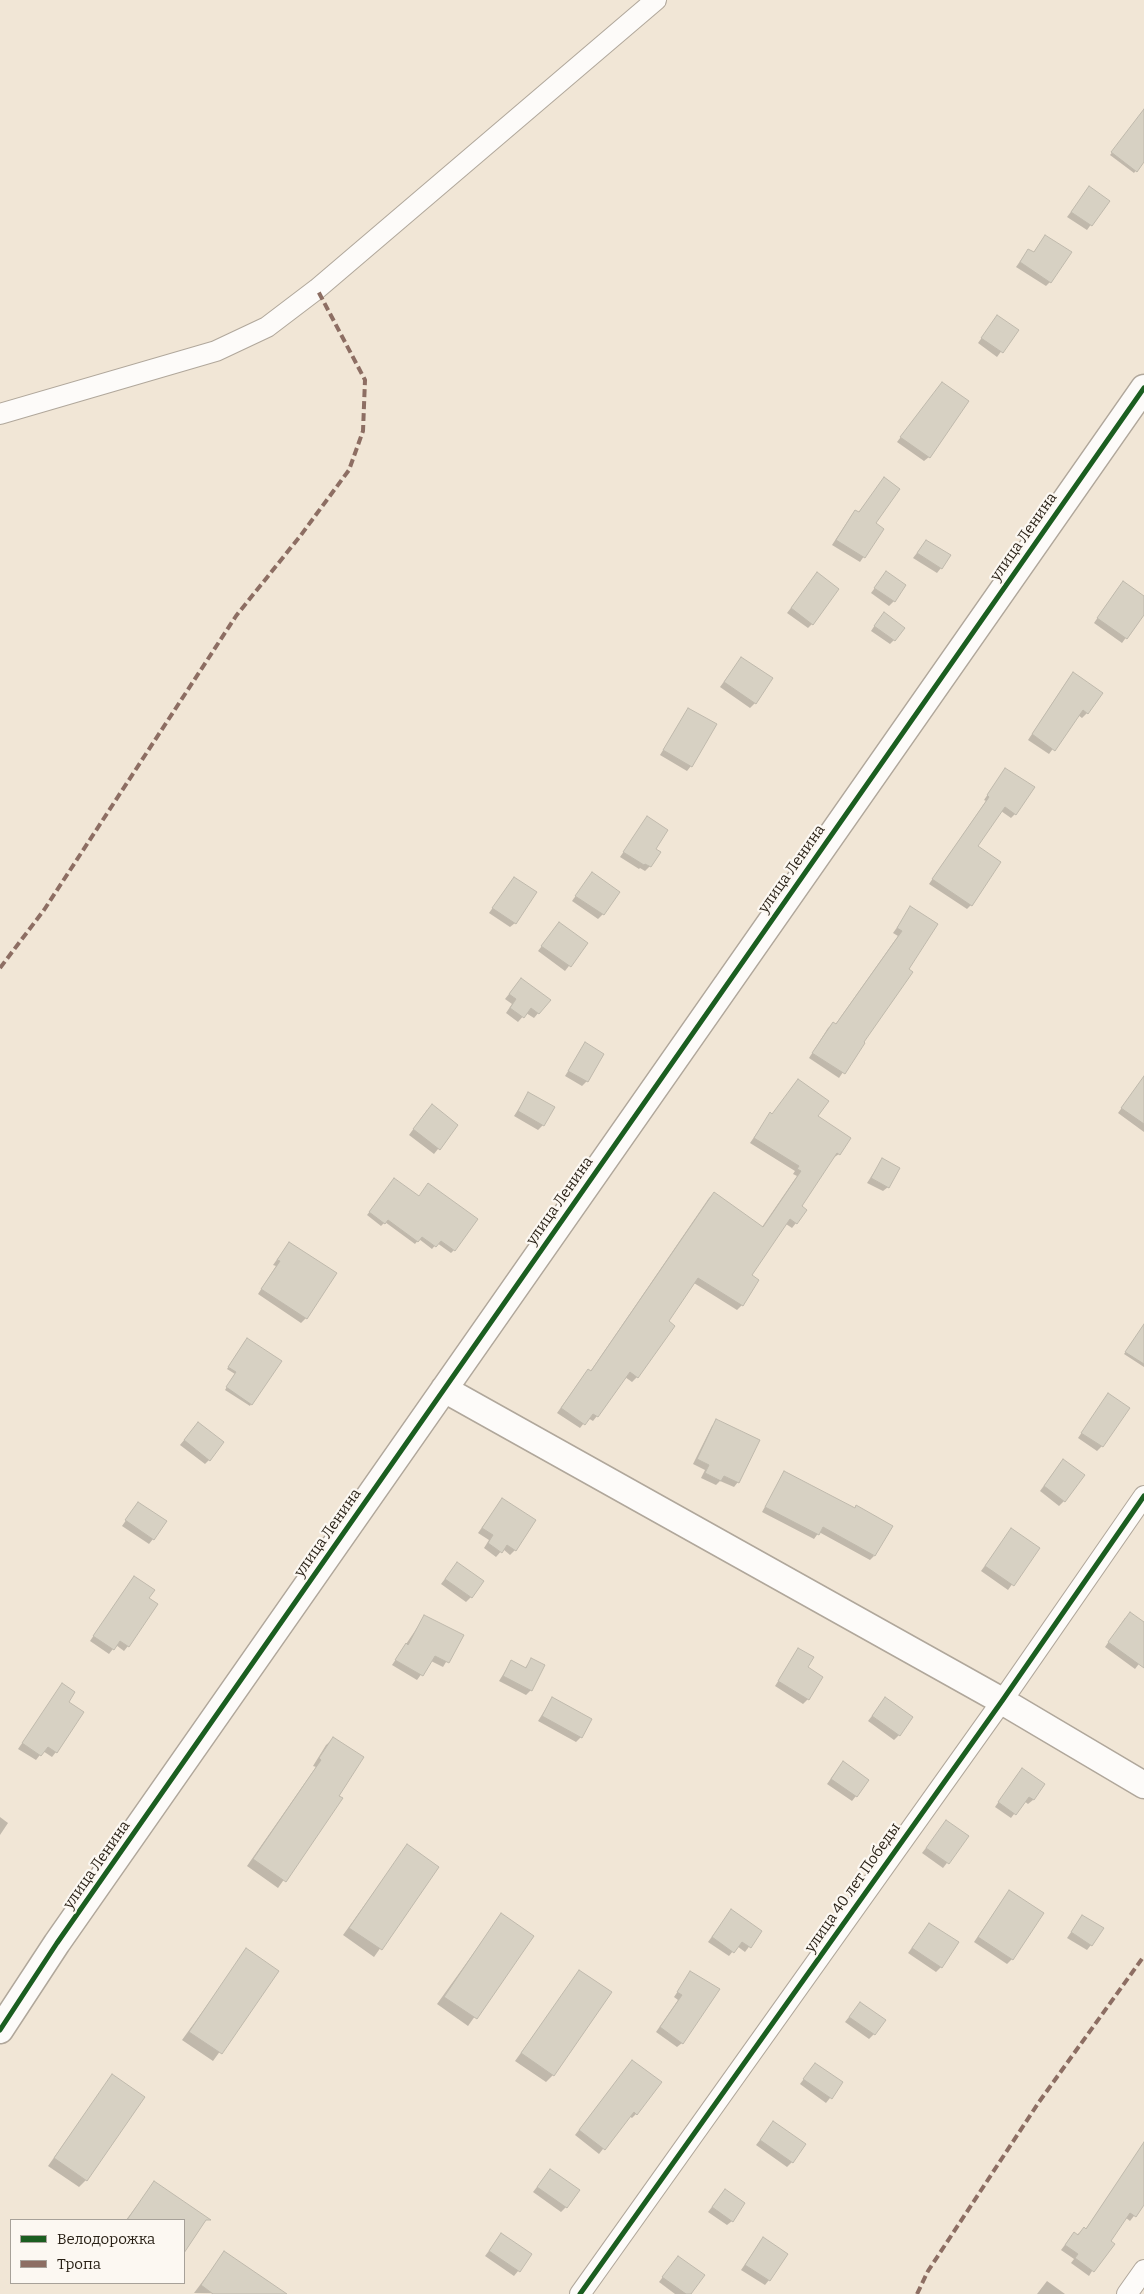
<!DOCTYPE html>
<meta charset="utf-8">
<style>
body{margin:0}
#map{position:relative;width:1144px;height:2294px;overflow:hidden;background:#f1e6d6;font-family:Bitter,serif}
canvas{display:block}
.legend{position:absolute;left:10px;top:2219px;width:175px;height:65px;box-sizing:border-box;background:#fcf8f2;border:1px solid #a7a199;margin:0;padding:6px 9px;list-style:none;font-size:15px;color:#271f14}
.legend li{display:flex;align-items:center;gap:10px;height:25px}
.legend b{width:25px;border:1px solid #a7a199}
</style>
<div id="map">
<canvas width="1144" height="2294"></canvas>
<ul class="legend">
<li><b style="height:6px;background:#1b5e20"></b>Велодорожка</li>
<li><b style="height:6px;background:#8d6e63"></b>Тропа</li>
</ul>
</div>
<script>
const c = document.querySelector('canvas').getContext('2d');
c.lineJoin = 'round';
function fillPath(path, color) { c.fillStyle = color; c.fill(path, 'evenodd'); }
const shape = rows => new Path2D(rows.map(r => 'M' + r).join(''));
function stroke(path, color, width, dash) { c.strokeStyle = color; c.lineWidth = width; c.lineCap = dash ? 'butt' : 'round'; c.setLineDash(dash || []); c.stroke(path); }
function label(font, color, halo, rows, align = 'center') {
  c.font = font + ' Bitter,serif'; c.lineWidth = 4.5; c.setLineDash([]); c.textBaseline = 'middle'; c.strokeStyle = halo; c.fillStyle = color; for (const [text, x, y, turn = 0] of rows) {
    c.save(); c.translate(x, y); c.rotate((+turn || 0) * Math.PI / 180); c.textAlign = isNaN(turn) ? turn : align; if (halo) c.strokeText(text, 0, 0); c.fillText(text, 0, 0); c.restore();
  }
}
fillPath(shape([
 [1144,113,1144,160,1134,173,1110,155],
 [1089,188,1108,201,1087,230,1067,217],
 [1046,236,1050,282,1046,286,1016,267,1028,250,1033,253],
 [993,322,1017,330,997,357,978,343],
 [942,383,929,457,924,461,897,442],
 [884,479,874,524,883,529,860,562,832,545,851,516,855,511,858,513],
 [926,541,941,568,937,573,913,558],
 [886,573,894,601,889,606,871,593],
 [813,579,812,624,808,628,787,613],
 [1118,588,1144,598,1144,613,1122,643,1094,623],
 [879,619,894,640,890,644,871,631],
 [741,658,755,703,750,708,720,687],
 [1069,678,1087,713,1082,718,1078,715,1049,754,1028,740],
 [688,709,691,766,687,771,660,755],
 [1005,769,1015,814,1011,818,1001,811,976,847,971,905,967,909,929,884,986,801,984,800],
 [647,818,654,849,650,866,645,871,640,868,639,869,620,857],
 [592,873,603,914,598,919,572,901],
 [514,878,515,923,510,927,489,913],
 [911,908,862,1042,863,1043,839,1078,809,1058,828,1028,833,1024,835,1025,898,936,893,933],
 [559,924,586,944,565,971,538,951],
 [517,984,549,1000,534,1018,526,1013,518,1022,506,1013,512,1004,505,999],
 [585,1044,587,1081,582,1086,565,1076],
 [1142,1080,1144,1081,1144,1132,1118,1113],
 [528,1094,543,1125,538,1130,514,1116],
 [427,1110,457,1125,434,1154,409,1135],
 [770,1114,816,1116,839,1154,833,1158,800,1206,796,1223,792,1228,786,1224,750,1276,742,1305,737,1310,694,1283,667,1322,637,1377,632,1382,625,1377,597,1416,593,1421,588,1418,580,1428,557,1413,584,1375,590,1372,709,1198,714,1194,762,1227,797,1176,793,1174,795,1171,750,1143],
 [882,1160,888,1187,883,1191,867,1183],
 [392,1182,454,1250,451,1253,437,1243,432,1249,419,1239,415,1244,385,1222,381,1226,367,1215],
 [289,1243,306,1318,301,1323,258,1294,276,1266,273,1265],
 [1144,1325,1144,1367,1124,1354],
 [245,1341,251,1404,250,1406,225,1390,235,1374,227,1369],
 [1104,1400,1102,1446,1097,1451,1078,1438],
 [717,1421,738,1482,734,1487,720,1481,716,1485,701,1478,705,1470,693,1464,712,1426],
 [198,1423,209,1460,205,1464,180,1445],
 [1059,1465,1064,1501,1059,1506,1040,1491],
 [784,1473,874,1556,870,1560,819,1532,814,1539,762,1512],
 [502,1499,515,1550,510,1555,503,1549,496,1557,484,1548,489,1540,478,1533],
 [138,1503,153,1539,149,1544,122,1526],
 [1011,1530,1038,1548,1008,1590,981,1571],
 [457,1563,471,1597,466,1602,441,1584],
 [130,1582,147,1599,128,1646,124,1651,116,1645,109,1654,90,1641],
 [425,1616,462,1636,443,1667,431,1661,417,1680,392,1665],
 [1125,1618,1144,1624,1144,1657,1135,1669,1105,1647],
 [798,1650,806,1668,808,1699,803,1704,775,1686],
 [532,1659,531,1690,526,1695,499,1681,511,1662,524,1669],
 [62,1685,67,1702,56,1752,52,1757,43,1751,36,1760,18,1749],
 [552,1699,581,1737,576,1742,538,1721],
 [885,1699,899,1735,894,1740,868,1721],
 [333,1739,338,1796,341,1799,278,1888,247,1866,316,1767,313,1766,326,1745],
 [839,1767,856,1796,852,1801,827,1784],
 [1017,1775,1043,1785,1033,1800,1028,1804,1024,1801,1011,1818,995,1807],
 [0,1817,8,1823,0,1835],
 [946,1822,967,1837,943,1868,922,1853],
 [407,1846,438,1867,374,1957,343,1935],
 [1009,1891,1012,1959,1007,1964,974,1942],
 [501,1915,532,1936,468,2026,437,2004],
 [727,1916,761,1931,745,1952,737,1946,729,1956,708,1942],
 [1082,1916,1091,1945,1087,1950,1067,1938],
 [929,1924,941,1967,936,1972,908,1953],
 [247,1950,278,1971,213,2061,182,2040],
 [579,1972,553,2075,546,2082,515,2061],
 [690,1973,682,2043,677,2047,656,2032,678,2000,674,1997],
 [860,2003,874,2034,869,2039,845,2022],
 [632,2061,636,2114,632,2118,629,2116,599,2154,575,2135],
 [815,2064,842,2083,826,2103,800,2084],
 [112,2076,86,2180,79,2187,48,2166],
 [769,2128,792,2162,787,2167,756,2145],
 [1142,2147,1144,2149,1144,2203,1130,2221,1125,2217,1089,2276,1071,2263,1074,2259,1061,2250,1070,2238,1085,2230],
 [550,2170,566,2207,561,2212,533,2192],
 [154,2183,206,2218,184,2251,184,2220,126,2220],
 [725,2190,732,2221,727,2225,708,2212],
 [501,2235,531,2255,514,2276,485,2256],
 [759,2244,769,2280,765,2285,741,2270],
 [224,2253,273,2294,194,2293],
 [678,2257,689,2294,675,2294,659,2282],
 [1047,2281,1065,2294,1037,2294]
]), '#0003');
const building = shape([
 [1144,109,1144,162,1137,172,1111,152,1144,109],
 [1089,186,1110,201,1092,226,1071,212,1089,186],
 [1045,235,1072,252,1051,283,1020,262,1028,249,1034,252,1045,235],
 [997,315,1019,330,1003,353,981,338,997,315],
 [942,382,969,401,930,458,900,437,942,382],
 [884,477,900,489,876,523,884,529,865,558,836,540,855,510,859,512,884,477],
 [926,540,951,555,942,569,917,553,926,540],
 [886,571,906,585,895,602,874,588,886,571],
 [817,572,839,589,813,625,791,608,817,572],
 [1123,581,1144,596,1144,615,1127,639,1097,618,1123,581],
 [884,612,905,628,895,641,874,626,884,612],
 [741,657,773,678,756,704,724,682,741,657],
 [1073,672,1103,693,1088,714,1083,710,1055,751,1032,734,1073,672],
 [688,708,717,724,692,767,663,750,688,708],
 [1005,768,1035,787,1016,815,1005,807,978,846,1001,862,972,906,932,879,989,797,987,795,1005,768],
 [647,816,668,830,656,849,661,852,651,867,645,864,644,865,623,852,647,816],
 [592,872,620,892,604,915,575,896,592,872],
 [514,877,537,892,516,924,492,908,514,877],
 [910,906,938,924,909,969,913,972,864,1042,865,1043,845,1074,812,1053,833,1022,836,1024,902,931,897,928,910,906],
 [559,922,588,943,571,967,541,946,559,922],
 [521,978,551,1000,539,1014,531,1008,524,1018,510,1008,516,999,509,994,521,978],
 [585,1042,604,1054,588,1082,568,1071,585,1042],
 [1144,1076,1144,1124,1121,1108,1144,1076],
 [798,1079,829,1101,818,1116,851,1138,840,1155,837,1153,802,1206,807,1210,797,1224,790,1219,752,1275,759,1280,743,1306,698,1278,669,1321,675,1326,638,1378,630,1372,598,1417,593,1414,585,1425,561,1408,588,1369,591,1371,714,1192,763,1227,801,1171,797,1169,799,1166,754,1138,770,1112,772,1114,798,1079],
 [528,1092,555,1107,544,1126,518,1111,528,1092],
 [432,1104,458,1125,440,1150,413,1129,432,1104],
 [882,1158,900,1168,889,1188,871,1178,882,1158],
 [394,1178,419,1196,428,1183,478,1219,455,1251,441,1241,436,1247,422,1237,418,1242,388,1220,385,1224,369,1212,394,1178],
 [289,1242,337,1273,307,1319,261,1289,280,1261,277,1260,289,1242],
 [1144,1324,1144,1364,1125,1352,1144,1324],
 [247,1338,282,1361,252,1405,226,1387,236,1372,228,1367,247,1338],
 [1108,1393,1130,1408,1103,1447,1081,1433,1108,1393],
 [716,1419,760,1440,739,1483,724,1476,721,1481,705,1473,709,1465,697,1459,716,1419],
 [198,1422,224,1442,210,1461,184,1440,198,1422],
 [1063,1459,1085,1475,1065,1502,1044,1486,1063,1459],
 [784,1471,855,1508,856,1505,893,1526,875,1556,823,1527,819,1535,765,1507,784,1471],
 [502,1498,536,1520,516,1551,507,1545,502,1553,488,1543,493,1535,482,1528,502,1498],
 [138,1502,167,1521,154,1540,125,1520,138,1502],
 [1011,1528,1040,1548,1014,1586,985,1566,1011,1528],
 [457,1562,484,1581,472,1598,445,1579,457,1562],
 [134,1576,155,1590,149,1598,158,1604,129,1647,120,1641,114,1650,93,1636,134,1576],
 [1130,1612,1144,1622,1144,1668,1108,1642,1130,1612],
 [424,1615,464,1635,449,1663,435,1656,423,1676,395,1660,406,1643,408,1645,424,1615],
 [798,1648,814,1657,808,1667,823,1677,809,1700,778,1681,798,1648],
 [531,1658,545,1665,532,1691,503,1676,511,1660,526,1668,531,1658],
 [62,1683,75,1692,69,1702,84,1712,57,1753,48,1747,41,1756,22,1743,62,1683],
 [552,1697,592,1719,582,1738,542,1716,552,1697],
 [885,1697,913,1717,900,1736,872,1716,885,1697],
 [333,1737,364,1757,339,1796,343,1798,286,1882,253,1859,321,1760,319,1758,333,1737],
 [843,1761,869,1780,857,1797,831,1779,843,1761],
 [1022,1768,1045,1784,1034,1800,1029,1797,1016,1815,998,1802,1022,1768],
 [946,1820,969,1836,949,1864,926,1848,946,1820],
 [407,1844,439,1867,382,1950,349,1928,407,1844],
 [1009,1890,1044,1913,1013,1960,978,1937,1009,1890],
 [731,1909,762,1931,751,1948,742,1942,734,1953,712,1937,731,1909],
 [501,1913,534,1936,477,2019,444,1997,501,1913],
 [1082,1915,1104,1928,1092,1946,1071,1932,1082,1915],
 [929,1923,959,1942,942,1968,912,1948,929,1923],
 [246,1948,279,1971,222,2054,189,2032,246,1948],
 [579,1970,612,1992,554,2076,521,2053,579,1970],
 [690,1971,720,1989,683,2044,660,2027,682,1995,677,1992,690,1971],
 [860,2002,886,2020,875,2035,849,2017,860,2002],
 [632,2060,662,2082,637,2115,634,2112,605,2150,579,2130,632,2060],
 [815,2063,843,2082,832,2099,803,2079,815,2063],
 [112,2074,145,2097,87,2181,54,2158,112,2074],
 [773,2121,806,2144,793,2163,760,2140,773,2121],
 [1144,2142,1144,2205,1136,2217,1130,2213,1111,2241,1115,2244,1094,2272,1075,2258,1078,2254,1065,2245,1074,2232,1078,2235,1084,2227,1086,2229,1144,2142],
 [550,2169,580,2190,567,2208,537,2187,550,2169],
 [154,2181,211,2220,206,2220,184,2253,184,2220,127,2220,154,2181],
 [725,2189,745,2203,733,2222,712,2207,725,2189],
 [501,2233,532,2254,520,2272,489,2251,501,2233],
 [763,2237,788,2254,770,2281,745,2265,763,2237],
 [224,2251,287,2294,213,2294,201,2285,224,2251],
 [678,2256,705,2275,691,2294,686,2294,662,2277,678,2256]
]);
fillPath(building, '#d7d1c3');
stroke(building, '#bfb9ac', 1);
const minor = shape([
 [0,414,216,351,267,327,317,289,656,0],
 [580,2294,1002,1701,1144,1496],
 [1127,2294,1144,2270]
]);
const tertiary = shape([
 [444,1389,1002,1701,1144,1785],
 [0,2030,57,1943,1144,388]
]);
stroke(minor, '#b0a79b', 22);
stroke(tertiary, '#b0a79b', 29);
stroke(minor, '#fdfbf9', 20);
stroke(tertiary, '#fdfbf9', 26);
stroke(shape([
 [0,968,44,910,236,616,301,535,349,470,363,431,365,380,317,289],
 [917,2294,928,2271,1039,2102,1144,1956]
]), '#8d6e63', 4, [8, 4]);
stroke(shape([
 [0,2030,57,1943,1144,388],
 [580,2294,1002,1701,1144,1496]
]), '#1b5e20', 5);
label('15px', '#271f14', '#fcf8f2', [
 ["улица Ленина",1024,537,-55],
 ["улица Ленина",792,869,-55],
 ["улица Ленина",560,1201,-55],
 ["улица Ленина",328,1533,-55],
 ["улица Ленина",97,1865,-55],
 ["улица 40 лет Победы",853,1888,-55]
]);
</script>
